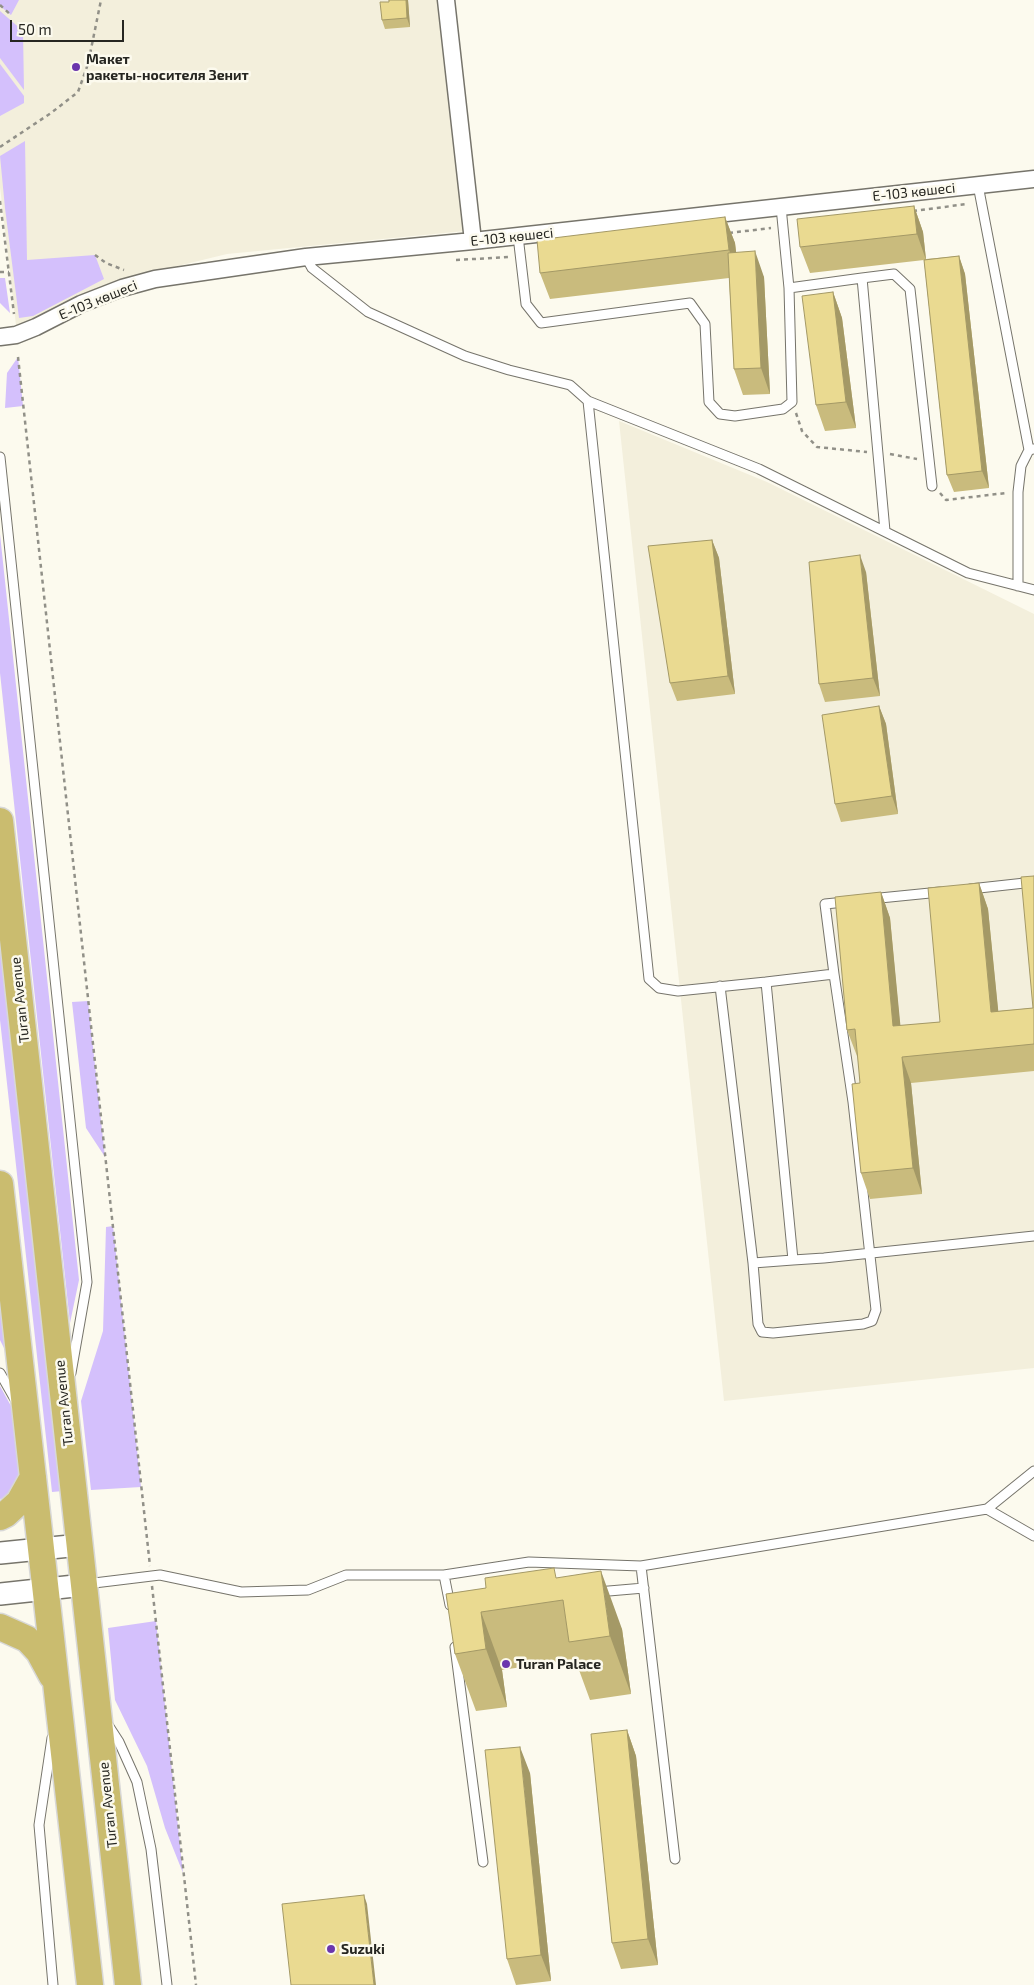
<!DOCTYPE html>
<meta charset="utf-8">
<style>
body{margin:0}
#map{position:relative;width:1034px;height:1985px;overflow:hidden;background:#fcfaee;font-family:"Exo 2",sans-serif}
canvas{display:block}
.scale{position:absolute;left:10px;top:20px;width:114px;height:22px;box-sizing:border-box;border:2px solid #262621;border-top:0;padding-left:6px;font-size:15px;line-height:18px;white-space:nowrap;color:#262621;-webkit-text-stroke:4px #fcfaee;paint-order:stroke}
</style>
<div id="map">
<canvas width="1034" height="1985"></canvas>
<div class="scale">50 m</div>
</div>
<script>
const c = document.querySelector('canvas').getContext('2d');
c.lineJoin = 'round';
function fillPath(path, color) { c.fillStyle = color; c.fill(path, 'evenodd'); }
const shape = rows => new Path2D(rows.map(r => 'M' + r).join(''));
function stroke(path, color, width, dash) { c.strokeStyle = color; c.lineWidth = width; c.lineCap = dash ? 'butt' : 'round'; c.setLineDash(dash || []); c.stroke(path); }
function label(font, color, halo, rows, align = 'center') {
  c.font = font + ' "Exo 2",sans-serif'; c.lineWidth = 5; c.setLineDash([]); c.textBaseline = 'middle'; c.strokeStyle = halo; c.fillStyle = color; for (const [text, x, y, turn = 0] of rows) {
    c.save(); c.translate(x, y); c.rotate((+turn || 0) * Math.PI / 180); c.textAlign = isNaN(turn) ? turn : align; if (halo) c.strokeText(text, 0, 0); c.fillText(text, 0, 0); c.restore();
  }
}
fillPath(shape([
 [0,0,439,0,465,231,227,254,120,280,17,334,0,187],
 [619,421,767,482,1034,614,1034,1368,724,1401]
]), '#f3efdc');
fillPath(shape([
 [0,0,19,0,11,15,0,6],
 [0,11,23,31,24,90,0,58],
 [0,64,24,96,24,103,0,116],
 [25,141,27,260,95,255,104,279,33,316,19,318,5,208,0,156],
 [0,278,5,278,10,313,0,303],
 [18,357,23,406,5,408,7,373],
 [0,534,79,1280,70,1323,0,673],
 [0,917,63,1491,52,1492,0,1020],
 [88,1001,105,1157,86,1128,72,1002],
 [113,1226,141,1487,91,1490,81,1401,103,1331,106,1227],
 [0,1286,8,1356,0,1340],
 [0,1386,11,1406,18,1454,19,1480,7,1498,0,1499],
 [156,1621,183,1873,165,1828,147,1766,115,1700,108,1628]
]), '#d4c0fc');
const service = shape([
 [978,185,1029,450],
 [518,236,526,304,541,323,690,303,705,324,709,402,720,414,735,416,783,409,792,402,789,288,781,207],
 [306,257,312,268,368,312,465,356,509,370,570,385,588,401,649,979,659,988,678,991,766,982,793,1260,824,1258,1034,1236],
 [862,278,894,274,910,289,932,486],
 [789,288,862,278,885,531],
 [588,401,759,469,968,573,1034,590],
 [0,457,87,1282,71,1373],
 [1018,586,1018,492,1021,466,1029,450,1034,449],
 [970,889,1034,882],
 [870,899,940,892],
 [766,982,834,974,825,904,845,902],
 [720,986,753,1263,793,1260],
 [753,1263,758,1324,762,1332,773,1333,863,1324,872,1321,876,1310,853,1102,834,974],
 [0,1373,16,1401],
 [987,1509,1034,1536],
 [641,1566,675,1859],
 [444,1575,450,1605],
 [86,1584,160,1575,241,1592,308,1590,346,1575,444,1575,529,1562,641,1566,987,1509,1034,1471],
 [597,1592,644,1588],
 [455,1647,483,1862],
 [108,1725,119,1742,137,1782,151,1849,167,1985],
 [52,1738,39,1825,53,1985]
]);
const minor = shape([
 [446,0,473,241],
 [0,337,16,335,36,327,81,304,122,288,155,279,306,257,473,241,1034,179]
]);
const tertiary = shape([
 [0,1553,80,1545],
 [0,1594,84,1585]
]);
const primary = shape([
 [0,821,128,1985],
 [0,1184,90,1985],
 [0,1517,6,1514,19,1502,33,1477],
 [0,1627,27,1639,39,1652,52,1676]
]);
stroke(service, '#76746b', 11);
stroke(minor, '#76746b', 19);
stroke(tertiary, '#76746b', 24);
stroke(primary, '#d8d8d7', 29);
stroke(shape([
 [0,5,11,15],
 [0,147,51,113,78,92,88,64,101,0],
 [0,201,14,314],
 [913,211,967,204],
 [729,233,771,228],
 [95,255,106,263,124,270],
 [456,260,510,257],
 [0,272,9,272],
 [18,357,150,1566],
 [796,413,802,431,817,447,867,452],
 [890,454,917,459],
 [940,493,946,500,1006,493],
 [152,1586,196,1985]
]), '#919088', 2.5, [4, 4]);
stroke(service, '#fff', 9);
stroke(minor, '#fff', 16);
stroke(tertiary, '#fff', 21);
stroke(primary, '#cabc6f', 26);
fillPath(shape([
 [389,0,408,0,410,27,385,29,382,20,389,2],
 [914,206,923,232,926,259,959,256,965,274,989,488,954,492,947,475,924,260,810,273,800,247],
 [725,217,735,243,736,252,764,277,770,394,743,395,734,369,729,278,550,299,540,273],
 [833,292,842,318,856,428,825,431,816,405],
 [712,540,719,558,735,694,677,701,670,683],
 [866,572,880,696,825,702,819,684],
 [879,706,886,724,898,814,841,822,835,804],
 [1034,876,1034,1071,911,1083,922,1194,870,1199,861,1173,860,1083,858,1056,857,1056,847,1030,881,892,890,918,900,1026,940,1022,979,883,988,909,998,1011,1033,1008],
 [558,1578,622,1629,631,1694,590,1700,575,1659,502,1670,507,1707,476,1711,455,1654,446,1594],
 [627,1730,636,1756,658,1965,621,1969,612,1943],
 [530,1773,551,1981,516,1985,507,1959]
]), '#c9bb7d');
fillPath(shape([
 [406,0,408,0,410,27,407,18],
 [914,206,923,232,926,260,917,234],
 [725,217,735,243,739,276,729,250],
 [755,251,764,277,770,394,761,368],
 [959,256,965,274,989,488,982,471],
 [833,292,842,318,856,428,846,402],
 [712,540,719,558,735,694,728,676],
 [860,555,866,572,880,696,873,678],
 [879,706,886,724,898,814,892,796],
 [979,883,988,909,1001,1038,991,1012],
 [881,892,890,918,903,1052,893,1026],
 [902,1057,911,1083,922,1194,913,1168],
 [601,1571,622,1629,631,1694,610,1636],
 [481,1612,502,1670,507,1707,486,1649],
 [627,1730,636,1756,658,1965,648,1939],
 [520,1747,530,1773,551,1981,541,1955],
 [364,1895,367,1904,376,1985,374,1985]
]), '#a49966');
const building = shape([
 [389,0,406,0,407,18,382,20,380,2,389,2,389,0],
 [914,206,917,234,800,247,797,219,914,206],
 [725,217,729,250,540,273,537,240,725,217],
 [755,251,761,368,734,369,728,253,755,251],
 [959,256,982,471,947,475,924,260,959,256],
 [833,292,846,402,816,405,802,296,833,292],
 [712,540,728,676,670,683,648,546,712,540],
 [860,555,873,678,819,684,809,562,860,555],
 [879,706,892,796,835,804,822,715,879,706],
 [1034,876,1034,1044,902,1057,913,1168,861,1173,852,1084,860,1083,855,1029,847,1030,835,897,881,892,893,1026,940,1022,928,888,979,883,991,1012,1033,1008,1021,877,1034,876],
 [554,1568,556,1578,601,1571,610,1636,569,1642,563,1600,481,1612,486,1649,455,1654,446,1594,486,1588,485,1578,554,1568],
 [627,1730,648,1939,612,1943,591,1734,627,1730],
 [520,1747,541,1955,507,1959,485,1750,520,1747],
 [364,1895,374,1985,291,1985,282,1904,364,1895]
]);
fillPath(building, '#eada91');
stroke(building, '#a49966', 1);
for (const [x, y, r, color] of [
 [76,67,5,"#6b36ad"],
 [506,1664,5,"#6b36ad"],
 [331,1949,5,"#6b36ad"]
]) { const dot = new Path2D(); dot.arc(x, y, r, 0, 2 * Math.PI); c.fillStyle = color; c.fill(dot); stroke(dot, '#fcfaee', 2); }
label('bold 14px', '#262621', '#fcfaee', [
 ["Макет",86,59],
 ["ракеты-носителя Зенит",86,75],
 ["Turan Palace",516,1664],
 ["Suzuki",341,1949]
], 'left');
label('14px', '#262621', '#fcfaee', [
 ["Е-103 көшесі",914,192,-6],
 ["Е-103 көшесі",512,237,-6],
 ["Е-103 көшесі",98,300,-22],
 ["Turan Avenue",20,1000,-96],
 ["Turan Avenue",64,1403,-96],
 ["Turan Avenue",108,1805,-96]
]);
</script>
